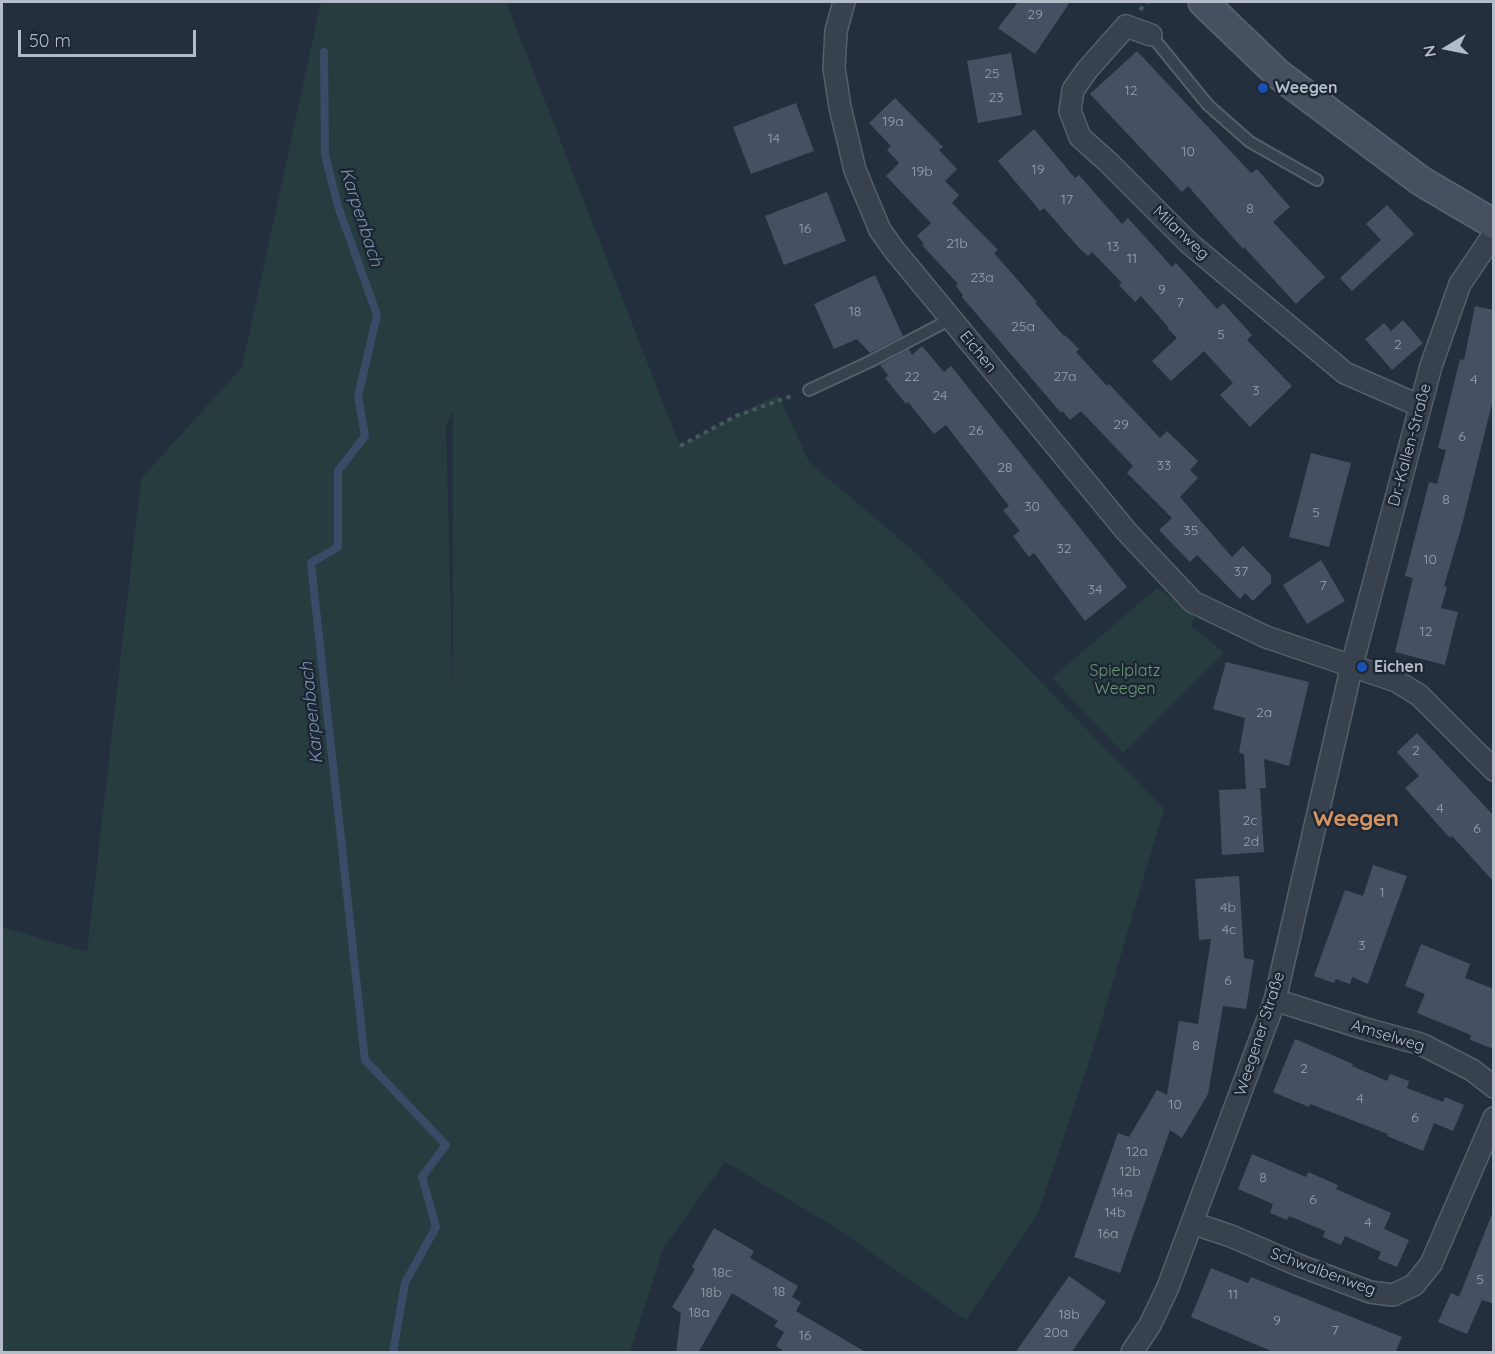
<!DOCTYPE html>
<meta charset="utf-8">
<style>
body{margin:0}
#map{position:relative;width:1495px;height:1354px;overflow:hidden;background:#242f3e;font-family:Quicksand,sans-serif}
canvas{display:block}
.frame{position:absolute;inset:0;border:3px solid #b4bcc9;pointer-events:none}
.north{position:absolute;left:1417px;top:18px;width:60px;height:60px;-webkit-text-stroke:4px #1d2633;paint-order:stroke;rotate:260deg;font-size:16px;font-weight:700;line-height:24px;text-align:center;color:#b4bcc9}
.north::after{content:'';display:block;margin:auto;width:21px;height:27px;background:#b4bcc9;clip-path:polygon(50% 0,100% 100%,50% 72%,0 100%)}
.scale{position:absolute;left:18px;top:30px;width:178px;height:27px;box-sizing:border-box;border:3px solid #b4bcc9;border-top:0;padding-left:8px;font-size:18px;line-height:21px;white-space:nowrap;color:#b4bcc9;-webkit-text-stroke:4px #1d2633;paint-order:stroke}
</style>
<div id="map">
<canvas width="1495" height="1354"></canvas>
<div class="frame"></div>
<div class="north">N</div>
<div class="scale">50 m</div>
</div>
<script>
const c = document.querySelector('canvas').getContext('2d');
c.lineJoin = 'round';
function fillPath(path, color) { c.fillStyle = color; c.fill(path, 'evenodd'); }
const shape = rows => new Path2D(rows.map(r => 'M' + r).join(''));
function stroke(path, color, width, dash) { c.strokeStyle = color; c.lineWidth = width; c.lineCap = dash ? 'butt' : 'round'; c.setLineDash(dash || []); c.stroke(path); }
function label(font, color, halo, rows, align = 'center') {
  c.font = font + ' Quicksand,sans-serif'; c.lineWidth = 5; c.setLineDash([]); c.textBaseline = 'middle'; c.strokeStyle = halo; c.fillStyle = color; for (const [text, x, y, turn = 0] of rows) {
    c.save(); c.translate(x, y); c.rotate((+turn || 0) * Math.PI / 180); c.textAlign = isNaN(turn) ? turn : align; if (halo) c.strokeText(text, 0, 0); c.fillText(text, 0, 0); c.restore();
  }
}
fillPath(shape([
 [321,2,506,2,680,446,778,394,809,462,916,553,1164,809,1090,1059,1038,1213,966,1320,837,1228,725,1162,663,1249,630,1352,2,1352,2,927,87,952,141,479,242,367],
 [453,412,453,701,446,425],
 [1157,588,1196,615,1191,625,1224,653,1123,753,1052,678]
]), '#263c3f');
stroke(shape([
 [324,52,325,155,338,206,377,315,358,396,365,436,338,471,338,547,311,563,365,1060,446,1145,422,1177,436,1227,405,1283,393,1352]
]), '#394c67', 8);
fillPath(shape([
 [1018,2,1070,2,1035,54,998,28],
 [1137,51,1251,173,1257,169,1290,207,1273,222,1325,277,1296,304,1244,247,1243,249,1188,186,1182,192,1090,94],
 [1011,53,1022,115,978,123,967,61],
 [895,98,943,147,939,150,957,169,945,181,959,195,952,203,998,250,994,253,1037,302,1035,303,1064,336,1065,335,1079,349,1076,352,1107,386,1109,384,1160,438,1167,431,1198,461,1190,470,1198,478,1180,497,1232,557,1243,546,1271,575,1271,583,1253,601,1245,593,1240,599,1197,555,1190,562,1159,530,1172,518,1127,473,1133,466,1081,411,1070,420,1062,411,1061,413,962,297,963,295,956,286,958,284,922,245,924,244,917,236,931,223,886,176,899,163,887,150,891,146,869,123],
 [796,103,814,151,751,174,733,127],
 [1034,129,1075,178,1079,175,1122,224,1128,218,1172,267,1176,263,1217,309,1223,303,1252,335,1247,340,1292,386,1250,427,1220,395,1233,383,1204,351,1171,381,1152,361,1177,338,1168,329,1169,328,1141,296,1135,302,1119,285,1122,283,1092,252,1088,256,1080,249,1044,208,1040,211,998,161],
 [827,192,846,241,784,265,765,216],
 [1387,205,1414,234,1352,291,1340,278,1381,240,1366,224],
 [875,275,903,336,870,353,857,339,834,349,814,304],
 [1475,306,1494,310,1494,395,1462,525,1444,586,1447,587,1441,608,1458,612,1445,665,1395,652,1413,578,1405,576,1429,482,1437,484,1446,450,1438,448,1460,359,1464,360],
 [1403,320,1423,343,1392,370,1365,339,1384,323,1391,331],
 [922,346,944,372,951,366,1127,587,1085,621,1034,553,1029,557,1013,536,1020,531,1003,510,1009,506,946,425,934,434,908,402,906,404,885,378,888,375,880,365,909,349,912,355],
 [1311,453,1351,463,1329,547,1289,537],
 [1321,560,1345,601,1307,624,1283,585],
 [1226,662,1309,682,1289,766,1264,759,1266,788,1253,789,1260,789,1264,852,1222,855,1219,790,1246,789,1244,754,1239,753,1245,718,1213,709],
 [1417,733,1494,816,1494,882,1452,836,1450,838,1405,788,1419,776,1397,752],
 [1373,865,1407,876,1368,984,1352,977,1350,984,1336,979,1334,983,1314,976,1345,890,1363,896],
 [1239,876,1244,958,1254,960,1246,1009,1223,1006,1208,1094,1182,1138,1170,1130,1120,1273,1074,1257,1118,1133,1129,1137,1157,1090,1167,1095,1179,1021,1198,1024,1211,939,1199,940,1195,879],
 [1421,944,1470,964,1465,978,1494,989,1494,1049,1470,1040,1471,1035,1417,1013,1425,994,1405,986],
 [1295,1039,1353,1064,1352,1066,1387,1081,1390,1074,1409,1081,1407,1088,1443,1102,1445,1097,1464,1105,1453,1131,1434,1123,1423,1151,1387,1136,1388,1134,1310,1104,1309,1107,1273,1092],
 [1252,1154,1306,1177,1308,1172,1338,1185,1336,1189,1391,1213,1384,1229,1409,1240,1397,1267,1378,1259,1381,1252,1345,1236,1341,1245,1323,1237,1325,1231,1289,1216,1287,1220,1270,1213,1273,1204,1238,1189],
 [1492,1214,1494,1304,1482,1300,1467,1334,1438,1322,1451,1293,1459,1297],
 [714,1228,754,1251,750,1258,798,1286,792,1297,801,1302,796,1311,867,1353,786,1353,776,1346,784,1332,774,1326,778,1321,732,1293,698,1353,676,1353,681,1313,672,1307,695,1269,692,1267],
 [1211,1268,1248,1283,1251,1277,1402,1337,1395,1353,1276,1353,1191,1317],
 [1069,1276,1106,1302,1071,1353,1015,1353]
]), '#455162');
const lane = shape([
 [1151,35,1208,105,1250,142,1317,180],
 [809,390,871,361,951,319]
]);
const street = shape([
 [844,2,836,31,834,68,840,107,855,170,880,230,895,251,1127,532,1193,602,1266,637,1396,681,1419,695,1494,770],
 [1151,35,1126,26,1087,70,1073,90,1070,111,1080,137,1108,162,1190,244,1345,373,1420,406],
 [1275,1000,1366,1029,1421,1044,1472,1070,1494,1087],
 [1192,1223,1231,1236,1298,1265,1370,1292,1393,1295,1414,1285,1431,1264,1494,1118],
 [1132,1352,1150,1325,1168,1287,1275,1000,1352,665,1431,366,1460,284,1494,234]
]);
const secondary = shape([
 [1203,2,1278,74,1421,181,1494,224]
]);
stroke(lane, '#565f6c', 14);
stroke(street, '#565f6c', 24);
stroke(secondary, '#565f6c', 32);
stroke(shape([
 [1140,10,1147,2],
 [680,446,736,416,794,395]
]), '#44595c', 4, [4.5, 4.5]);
stroke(lane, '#38414e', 10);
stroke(street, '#38414e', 21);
stroke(secondary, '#465061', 28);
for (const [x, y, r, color] of [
 [1263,88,6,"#1a4fb4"],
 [1362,667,6,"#1a4fb4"]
]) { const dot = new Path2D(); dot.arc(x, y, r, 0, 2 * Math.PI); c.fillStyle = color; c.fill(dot); stroke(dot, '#1d2633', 2); }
label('14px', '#98a1af', null, [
 ["29",1035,15],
 ["25",992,74],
 ["12",1131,91],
 ["23",996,98],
 ["19a",893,122],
 ["14",774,139],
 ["10",1188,152],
 ["19",1038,170],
 ["19b",922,172],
 ["17",1067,200],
 ["8",1250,209],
 ["16",805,229],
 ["21b",957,244],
 ["13",1113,247],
 ["11",1132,259],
 ["23a",982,278],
 ["9",1162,290],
 ["7",1180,303],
 ["18",855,312],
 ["25a",1023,327],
 ["5",1221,335],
 ["2",1398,345],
 ["22",912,377],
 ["27a",1065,377],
 ["4",1474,380],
 ["3",1256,391],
 ["24",940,396],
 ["29",1121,425],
 ["26",976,431],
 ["6",1462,437],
 ["33",1164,466],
 ["28",1005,468],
 ["8",1446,500],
 ["30",1032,507],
 ["5",1316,513],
 ["35",1191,531],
 ["32",1064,549],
 ["10",1430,560],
 ["37",1241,572],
 ["7",1323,586],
 ["34",1095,590],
 ["12",1426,632],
 ["2a",1264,713],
 ["2",1416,751],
 ["4",1440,809],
 ["2c",1250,821],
 ["6",1477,829],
 ["2d",1251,842],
 ["1",1382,893],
 ["4b",1228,908],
 ["4c",1229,930],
 ["3",1362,946],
 ["6",1228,981],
 ["8",1196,1046],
 ["2",1304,1069],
 ["4",1360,1099],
 ["10",1175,1105],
 ["6",1415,1118],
 ["12a",1137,1152],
 ["12b",1130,1172],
 ["8",1263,1178],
 ["14a",1122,1193],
 ["6",1313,1200],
 ["14b",1115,1213],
 ["4",1368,1223],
 ["16a",1108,1234],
 ["18c",722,1273],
 ["5",1480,1280],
 ["18",779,1292],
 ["18b",711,1293],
 ["11",1233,1295],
 ["18a",699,1313],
 ["18b",1069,1315],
 ["9",1277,1321],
 ["7",1335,1331],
 ["20a",1056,1333],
 ["16",805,1336]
]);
label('bold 16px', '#b4bcc9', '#1d2633', [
 ["Weegen",1275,88],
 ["Eichen",1374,667]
], 'left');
label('16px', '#b4bcc9', '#1d2633', [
 ["Milanweg",1181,233,43],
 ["Eichen",978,352,51],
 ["Dr.-Kallen-Straße",1410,445,-75],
 ["Weegener Straße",1260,1034,-72],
 ["Amselweg",1388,1036,17],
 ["Schwalbenweg",1323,1272,20]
]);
label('16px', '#6b9a76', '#1d2633', [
 ["Spielplatz",1125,671],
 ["Weegen",1125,689]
]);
label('italic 18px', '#7c92b1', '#1d2633', [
 ["Karpenbach",361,217,72],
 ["Karpenbach",312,713,-96]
]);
label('bold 22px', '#d59563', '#1d2633', [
 ["Weegen",1356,819]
]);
</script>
